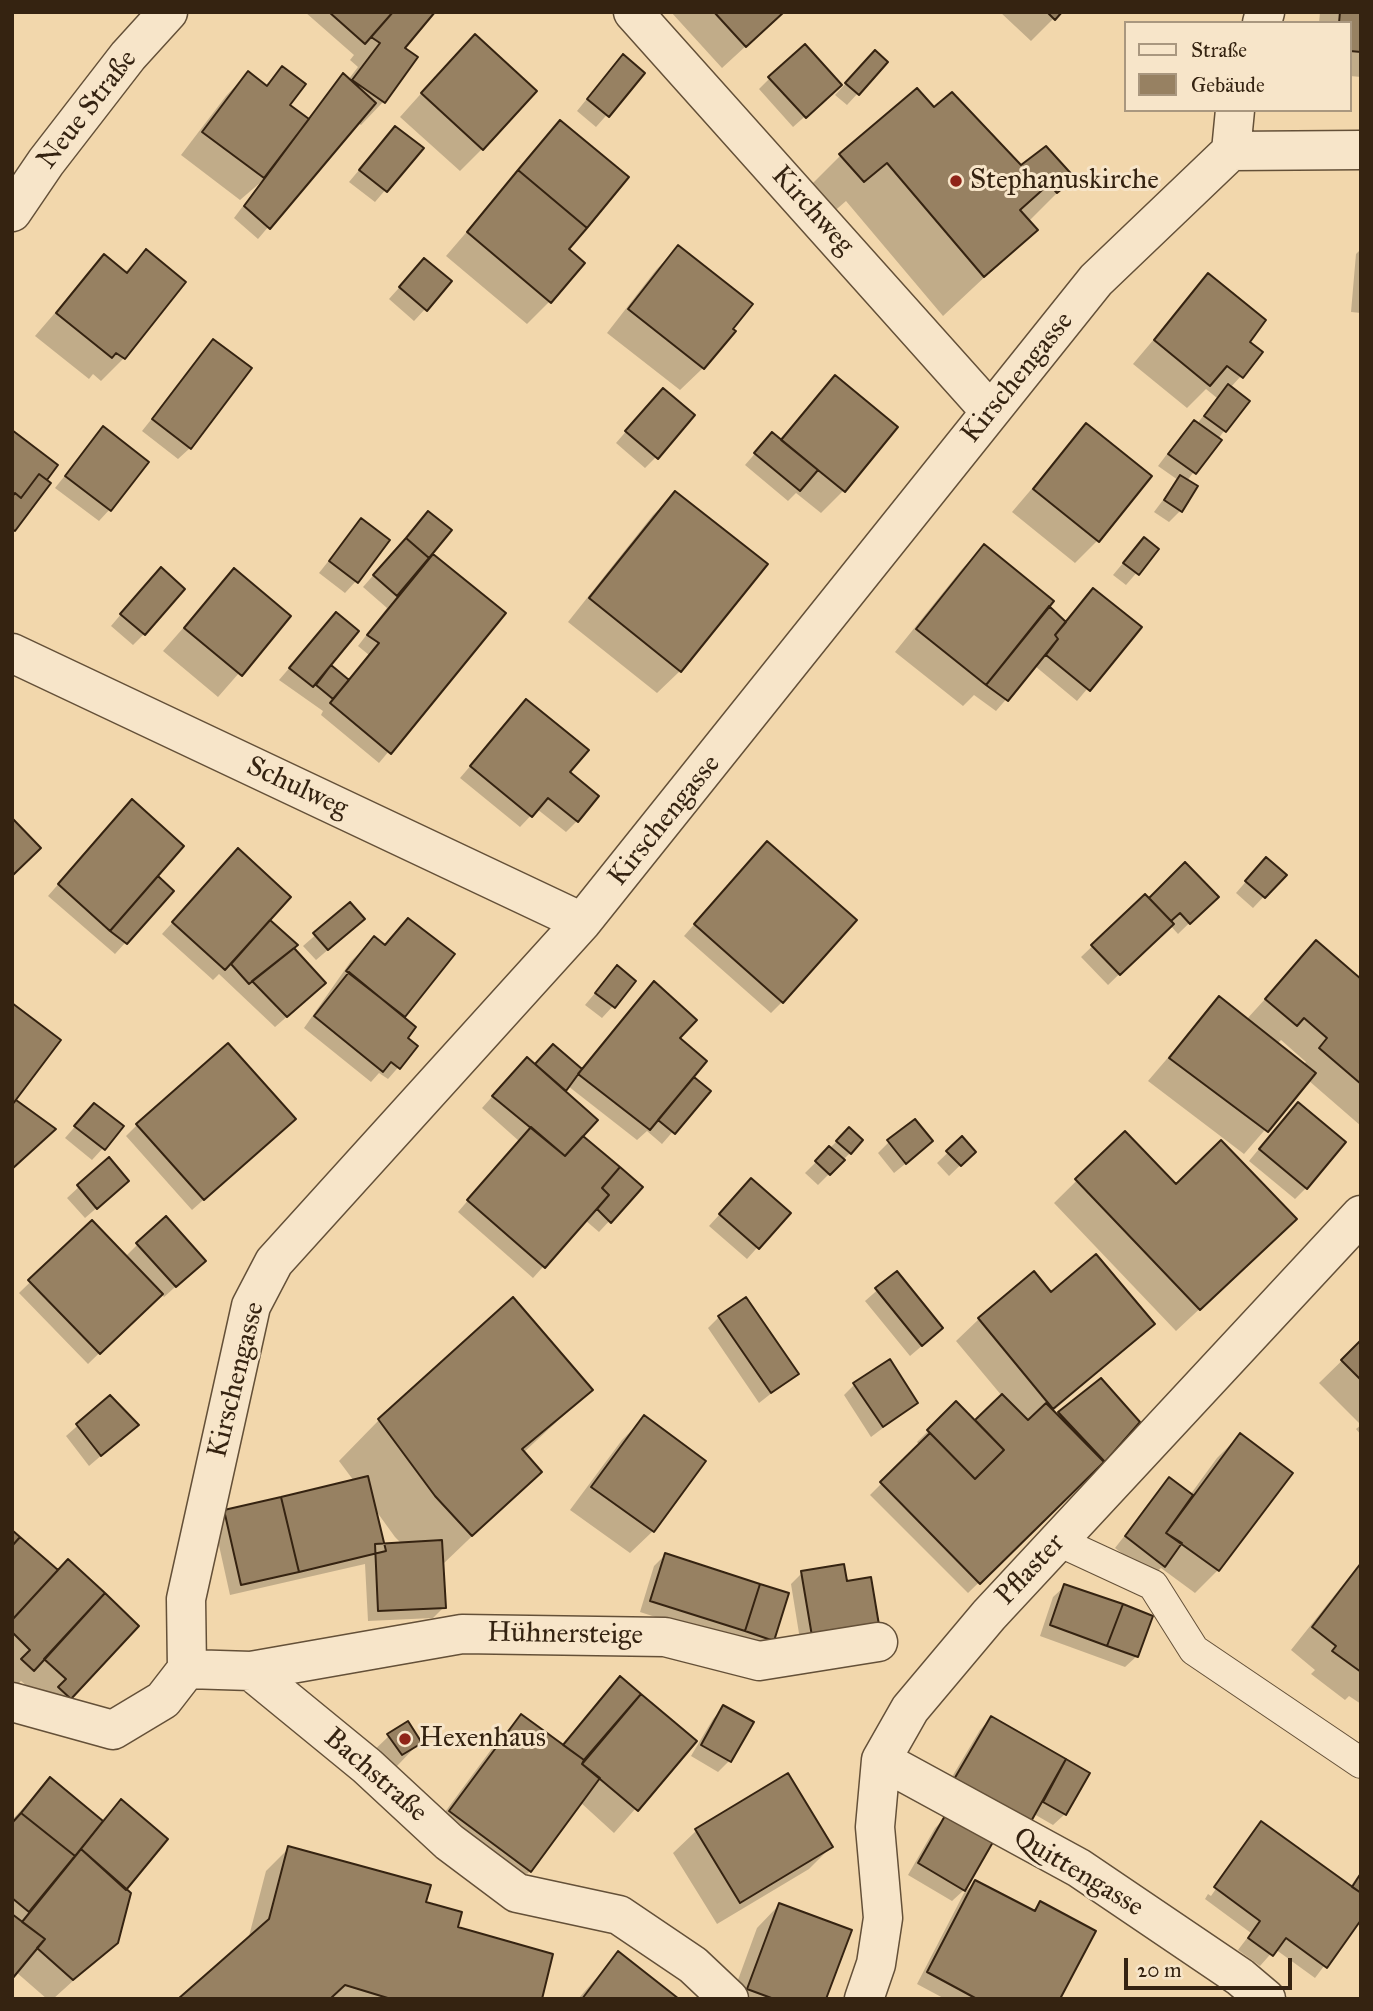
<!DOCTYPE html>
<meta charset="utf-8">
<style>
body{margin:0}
#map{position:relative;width:1373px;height:2011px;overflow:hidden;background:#f2d7ac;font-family:"IM FELL Great Primer",serif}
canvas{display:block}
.frame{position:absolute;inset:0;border:14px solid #352311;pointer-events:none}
.legend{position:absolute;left:1124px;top:21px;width:228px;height:91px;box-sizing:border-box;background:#f7e5c9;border:2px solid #a9977f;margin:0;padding:9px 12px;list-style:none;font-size:21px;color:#352311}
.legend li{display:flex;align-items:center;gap:14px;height:35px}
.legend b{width:35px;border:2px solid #a9977f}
.scale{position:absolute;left:1124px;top:1958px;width:168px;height:32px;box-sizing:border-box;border:4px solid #352311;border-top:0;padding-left:9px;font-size:21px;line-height:24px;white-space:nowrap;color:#352311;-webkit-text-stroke:5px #f7e5c9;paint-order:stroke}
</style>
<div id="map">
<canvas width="1373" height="2011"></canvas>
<div class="frame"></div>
<ul class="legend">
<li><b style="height:9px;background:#f7e5c9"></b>Straße</li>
<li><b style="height:19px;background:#978162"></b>Gebäude</li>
</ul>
<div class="scale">20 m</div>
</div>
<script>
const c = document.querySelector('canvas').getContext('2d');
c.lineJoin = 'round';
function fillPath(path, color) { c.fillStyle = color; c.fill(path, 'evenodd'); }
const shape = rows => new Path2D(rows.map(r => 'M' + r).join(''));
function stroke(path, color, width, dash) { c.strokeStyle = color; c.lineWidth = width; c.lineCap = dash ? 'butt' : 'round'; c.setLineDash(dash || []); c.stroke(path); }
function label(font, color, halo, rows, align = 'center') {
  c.font = font + ' "IM FELL Great Primer",serif'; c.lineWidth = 6; c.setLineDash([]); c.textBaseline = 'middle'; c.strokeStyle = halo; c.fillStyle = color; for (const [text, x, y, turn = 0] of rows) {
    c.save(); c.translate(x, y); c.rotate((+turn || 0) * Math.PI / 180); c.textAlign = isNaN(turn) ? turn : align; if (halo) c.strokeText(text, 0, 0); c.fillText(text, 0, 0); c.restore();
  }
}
fillPath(shape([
 [305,12,433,12,402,48,416,58,383,102,361,125,357,122,258,239,234,218,261,182,240,200,181,155,226,96,248,73,265,86,282,68,287,105,307,120,343,76,348,80,358,67,350,60,354,55],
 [671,12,783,12,722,68],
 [1000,12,1060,12,1031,41],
 [1320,12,1361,12,1361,77,1350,76,1350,23,1319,23],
 [452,59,482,149,460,171,400,117],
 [864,64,858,93,847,105,835,95],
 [612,68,643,74,596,127,577,111],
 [770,78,828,96,793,127,759,89],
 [934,110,1021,167,1072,178,1028,222,1035,230,943,316,846,201,823,221,801,195,841,155],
 [560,123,566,249,549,302,527,324,446,256],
 [385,139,421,148,375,202,349,182],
 [678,247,731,329,703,368,680,390,607,333,656,270],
 [1361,249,1361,313,1351,312,1356,254],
 [146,251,124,358,101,381,93,374,89,379,35,336,104,256,124,273],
 [414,271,450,282,414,321,389,299],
 [1208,275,1247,342,1241,376,1230,388,1224,431,1187,481,1180,511,1169,522,1154,512,1178,480,1158,466,1183,433,1194,422,1197,424,1217,398,1206,389,1187,408,1133,364],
 [214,341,190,448,178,459,142,431],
 [835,377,844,490,821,513,796,493,788,501,745,465,772,434,779,440],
 [652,401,656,457,645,468,616,443],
 [1086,425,1097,541,1075,563,1012,512],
 [103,428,110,509,99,521,55,488],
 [676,493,765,564,680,671,657,693,568,622,653,515],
 [428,513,431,554,504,614,379,763,321,715,323,711,279,680,336,614,329,665,348,681,369,655,358,646,387,608,363,587],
 [361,520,356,581,345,593,319,573],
 [984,547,1065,623,1082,602,1139,627,1077,701,1035,666,996,711,974,695,963,706,895,652,962,569],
 [1157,549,1126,585,1113,575,1133,551],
 [234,570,289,616,218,697,163,651],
 [150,580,144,634,133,645,111,626],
 [526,701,577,821,566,832,537,809,520,827,460,778],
 [121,812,156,876,172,891,115,954,48,896],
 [756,854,782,1002,771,1013,684,936],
 [227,862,292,949,313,994,275,1027,219,974,213,980,162,934],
 [1185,865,1216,897,1178,934,1170,925,1108,985,1081,957,1145,896,1149,900],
 [1255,871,1284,875,1253,908,1236,893],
 [350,905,351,930,316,960,303,946],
 [408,920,453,955,402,1018,405,1038,416,1047,388,1079,379,1073,371,1082,304,1028,351,961,374,939,383,946],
 [1316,943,1361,981,1361,1126,1308,1080,1244,1154,1148,1081,1219,998,1246,1020],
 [1281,1040,1306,1062,1303,1065,1277,1044],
 [617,967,613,1006,602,1018,585,1005],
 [678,1039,691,1077,708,1091,662,1144,647,1131,637,1140,568,1086,564,1091,581,1136,641,1187,599,1232,585,1220,533,1278,458,1212,519,1141,482,1108,516,1070,535,1066,553,1046,581,1070],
 [94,1105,103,1148,92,1160,65,1138],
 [1287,1115,1306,1188,1295,1199,1249,1161],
 [137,1125,282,1130,192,1210,126,1136],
 [849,1129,850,1153,818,1185,805,1173],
 [1125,1133,1176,1187,1272,1241,1176,1331,1054,1203],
 [962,1139,974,1152,949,1176,937,1163],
 [889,1142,920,1152,894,1173,878,1153],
 [108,1160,115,1192,85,1218,67,1198],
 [740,1192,788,1213,747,1259,709,1226],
 [92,1222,125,1257,138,1244,192,1272,164,1297,161,1293,88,1364,19,1293],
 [897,1273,930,1339,910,1356,865,1301],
 [1051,1294,1153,1324,1052,1412,1056,1416,1101,1380,1104,1461,968,1593,870,1495,920,1445,917,1442,956,1404,975,1423,1002,1396,956,1341,979,1319],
 [719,1317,796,1374,759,1403,708,1328],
 [1361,1342,1361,1435,1356,1429,1361,1425,1319,1383],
 [855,1384,916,1403,871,1437,844,1395],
 [591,1390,523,1453,539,1472,442,1565,444,1607,433,1618,368,1621,365,1564,230,1595,214,1523,225,1511,354,1481,339,1461,379,1420],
 [374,1508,395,1537,402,1544,383,1545],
 [110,1397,137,1425,89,1466,66,1436],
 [644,1418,653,1531,630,1553,570,1510,622,1440],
 [1240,1435,1218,1570,1195,1593,1161,1568,1152,1576,1115,1548,1169,1479,1190,1495,1217,1458],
 [12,1532,58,1572,70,1698,48,1720,45,1702,21,1681,12,1690],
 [665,1555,772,1640,761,1651,640,1612,654,1566],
 [1361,1562,1361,1704,1349,1696,1345,1700,1311,1674,1315,1670,1291,1650],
 [802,1573,845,1583,802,1652,791,1584],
 [1065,1586,1137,1656,1125,1667,1040,1636,1053,1597],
 [620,1678,695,1741,614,1833,580,1802,530,1871,508,1893,428,1835,499,1739,521,1716,562,1746],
 [724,1707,751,1723,729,1761,718,1772,691,1756,713,1719],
 [991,1718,1088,1773,1065,1814,1053,1825,1034,1814,943,1792,980,1730],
 [389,1736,419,1743,397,1766,379,1777,366,1758],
 [788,1775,831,1847,809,1869,717,1924,673,1853,696,1831],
 [50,1779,101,1821,121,1801,124,1890,116,1942,53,1999,47,1999,16,1972,12,1976,12,1820],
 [946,1817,964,1890,952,1901,908,1875,935,1828],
 [1261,1824,1349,1888,1361,1872,1361,1917,1315,1978,1275,1949,1260,1966,1238,1950,1251,1933,1205,1899,1208,1894,1211,1896],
 [289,1848,424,1903,540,1999,180,1999,248,1940,266,1871],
 [975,1882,1032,1911,1040,1904,1058,1999,945,1999,917,1984,964,1893],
 [779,1905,824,1999,731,1999,757,1928],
 [618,1953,677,1999,578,1999]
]), '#0003');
const building = shape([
 [329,12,393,12,365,44,329,12],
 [393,12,435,12,405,48,418,57,385,103,352,80,380,43,371,37,393,12],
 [714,12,784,12,746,47,714,12],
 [1047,12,1062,12,1055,20,1047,12],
 [1340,12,1361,12,1361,52,1350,51,1350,23,1339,23,1340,12],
 [475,34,537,91,483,150,421,93,475,34],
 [805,44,842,85,806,118,768,77,805,44],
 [875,50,888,62,859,95,845,83,875,50],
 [623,54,645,73,609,117,587,99,623,54],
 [282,66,306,84,290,105,309,119,264,178,202,132,248,71,267,86,282,66],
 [343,73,376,103,270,229,244,206,343,73],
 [917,88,934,107,952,92,1021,165,1046,146,1075,178,1057,193,1049,184,1020,210,1038,230,984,277,887,163,864,182,839,154,917,88],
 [560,120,629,177,587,228,518,170,560,120],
 [395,126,424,148,387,192,359,170,395,126],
 [518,170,587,228,569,249,585,263,551,303,467,232,518,170],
 [678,245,753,304,733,329,736,331,704,369,628,309,678,245],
 [146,249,186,282,125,359,116,353,112,358,56,313,104,254,127,273,146,249],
 [424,258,452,281,427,311,399,287,424,258],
 [1208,273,1266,320,1250,342,1263,352,1243,378,1227,366,1210,386,1154,340,1208,273],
 [213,339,252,368,191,449,152,419,213,339],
 [835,375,898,427,845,492,781,440,835,375],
 [1228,384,1250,401,1226,432,1204,416,1228,384],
 [663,388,695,415,658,459,625,431,663,388],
 [1194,420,1222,440,1196,474,1168,454,1194,420],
 [1086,423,1152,476,1099,542,1033,489,1086,423],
 [103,426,149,462,111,511,65,476,103,426],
 [12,430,58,465,47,480,39,474,21,498,15,493,12,497,12,430],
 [772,432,818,470,800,491,754,453,772,432],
 [39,474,51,483,15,531,12,529,12,497,15,493,21,498,39,474],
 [1180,475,1198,486,1182,512,1164,500,1180,475],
 [675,491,768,564,681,672,589,598,675,491],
 [428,511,452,530,429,558,406,538,428,511],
 [361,518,390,540,358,583,329,561,361,518],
 [1144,537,1159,549,1139,575,1123,563,1144,537],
 [406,538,429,558,397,596,373,575,406,538],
 [984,544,1054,601,986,685,916,629,984,544],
 [433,554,506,613,391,754,330,703,379,643,367,635,433,554],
 [161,567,185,589,145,635,120,614,161,567],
 [234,568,291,616,242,676,184,628,234,568],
 [1093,588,1142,627,1090,691,1046,655,1058,639,1055,635,1093,588],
 [1049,606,1066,622,1055,635,1058,639,1008,701,986,685,1049,606],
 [336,612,359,631,313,687,289,668,336,612],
 [331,665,349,680,333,699,316,685,331,665],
 [526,699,589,750,570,772,599,796,578,822,548,798,532,817,470,766,526,699],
 [132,799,184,846,110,931,58,884,132,799],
 [12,818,41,848,12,876,12,818],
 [767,841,857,920,783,1003,694,924,767,841],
 [238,848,291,897,225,970,172,922,238,848],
 [1266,857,1287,875,1265,898,1245,881,1266,857],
 [1185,862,1219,897,1190,924,1180,913,1171,921,1149,898,1185,862],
 [158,876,174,891,127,944,110,931,158,876],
 [1145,894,1174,924,1120,975,1091,945,1145,894],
 [350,902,365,919,328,950,313,933,350,902],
 [408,918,455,954,405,1017,346,971,374,936,385,945,408,918],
 [270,920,298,945,249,984,231,964,270,920],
 [1316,940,1361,979,1361,1084,1319,1048,1327,1038,1304,1018,1297,1026,1265,999,1316,940],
 [294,948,326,983,287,1017,252,981,294,948],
 [617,965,636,981,615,1008,595,993,617,965],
 [349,972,416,1027,408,1038,418,1046,400,1069,391,1062,383,1072,314,1016,349,972],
 [654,981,697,1020,680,1038,707,1061,650,1130,578,1074,654,981],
 [1219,996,1316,1073,1268,1132,1169,1058,1219,996],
 [12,1003,61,1040,12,1105,12,1003],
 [228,1043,296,1119,204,1200,136,1124,228,1043],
 [553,1044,582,1069,566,1091,535,1064,553,1044],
 [527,1057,598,1120,565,1156,492,1096,527,1057],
 [694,1077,711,1091,675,1134,658,1120,694,1077],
 [16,1100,56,1129,12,1169,12,1105,16,1100],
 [1298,1102,1346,1142,1307,1189,1259,1149,1298,1102],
 [94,1103,124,1126,105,1150,74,1126,94,1103],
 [915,1119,933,1141,906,1164,887,1140,915,1119],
 [531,1127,565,1156,583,1136,620,1167,602,1188,609,1195,545,1268,467,1200,531,1127],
 [849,1127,863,1140,851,1154,836,1141,849,1127],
 [1125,1131,1176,1184,1221,1140,1297,1219,1200,1310,1075,1179,1125,1131],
 [962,1136,976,1152,961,1166,946,1151,962,1136],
 [829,1146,845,1160,830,1175,815,1161,829,1146],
 [109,1157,129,1181,97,1209,77,1185,109,1157],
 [620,1167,643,1187,611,1223,597,1209,609,1195,602,1188,620,1167],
 [751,1178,791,1213,759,1249,719,1214,751,1178],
 [166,1216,206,1261,176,1287,136,1243,166,1216],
 [92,1220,163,1294,100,1354,28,1280,92,1220],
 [1096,1254,1155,1324,1053,1409,978,1318,1034,1271,1051,1292,1096,1254],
 [897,1271,943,1328,922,1346,875,1288,897,1271],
 [513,1297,593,1390,522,1449,542,1472,472,1536,435,1496,378,1419,513,1297],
 [746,1297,799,1374,771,1393,718,1316,746,1297],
 [1361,1340,1361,1380,1341,1360,1361,1340],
 [890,1359,918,1403,883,1427,853,1383,890,1359],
 [1101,1378,1140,1422,1105,1462,1058,1412,1101,1378],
 [1002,1394,1028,1420,1046,1403,1104,1462,980,1584,880,1482,930,1433,975,1479,1004,1450,975,1420,1002,1394],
 [110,1395,139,1425,101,1456,76,1424,110,1395],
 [956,1401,1004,1450,975,1479,927,1430,956,1401],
 [644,1415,706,1461,654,1532,591,1487,644,1415],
 [1240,1433,1293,1473,1219,1571,1166,1533,1240,1433],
 [368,1476,386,1551,299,1572,281,1497,368,1476],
 [1169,1477,1193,1495,1166,1533,1182,1543,1165,1567,1125,1536,1169,1477],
 [281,1497,299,1572,241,1585,224,1510,281,1497],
 [12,1530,20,1537,12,1546,12,1530],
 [20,1537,58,1570,12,1620,12,1546,20,1537],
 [442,1540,446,1608,378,1611,375,1544,442,1540],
 [665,1553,760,1584,745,1631,650,1601,665,1553],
 [68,1559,105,1593,34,1671,21,1659,30,1650,12,1632,12,1620,68,1559],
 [1361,1563,1361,1672,1332,1651,1336,1646,1312,1627,1361,1563],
 [844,1564,847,1581,871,1577,880,1631,813,1642,801,1571,844,1564],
 [760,1584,789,1593,774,1641,745,1631,760,1584],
 [1064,1584,1123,1604,1107,1646,1050,1625,1064,1584],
 [105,1593,139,1626,71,1699,58,1687,66,1679,44,1659,105,1593],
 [1123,1604,1153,1616,1138,1657,1107,1646,1123,1604],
 [620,1676,641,1694,584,1760,563,1745,620,1676],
 [641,1694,697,1741,638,1811,582,1764,641,1694],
 [723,1705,754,1722,731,1762,701,1745,723,1705],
 [521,1714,584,1760,582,1764,600,1778,531,1872,449,1811,521,1714],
 [991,1716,1066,1759,1029,1825,953,1781,991,1716],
 [408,1721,422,1743,402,1755,387,1734,408,1721],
 [1066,1759,1090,1773,1066,1815,1043,1802,1066,1759],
 [788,1773,833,1847,740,1903,695,1829,788,1773],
 [50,1777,103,1821,75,1856,21,1813,50,1777],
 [121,1799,168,1839,126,1890,81,1849,121,1799],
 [21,1813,75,1856,29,1912,12,1898,12,1823,21,1813],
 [946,1814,993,1842,965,1891,918,1863,946,1814],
 [1261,1821,1361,1893,1361,1920,1327,1968,1286,1938,1273,1956,1248,1938,1260,1921,1214,1887,1261,1821],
 [288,1846,431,1885,426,1902,462,1912,458,1927,553,1954,542,1999,391,1999,345,1985,330,1999,178,1999,269,1919,288,1846],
 [81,1849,131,1893,118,1943,73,1980,37,1948,45,1939,22,1922,81,1849],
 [1361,1873,1361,1893,1352,1887,1361,1873],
 [975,1880,1035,1911,1040,1901,1096,1931,1060,1999,977,1999,927,1972,975,1880],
 [779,1903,852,1930,826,1999,774,1999,747,1989,779,1903],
 [12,1914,45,1939,12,1979,12,1914],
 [618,1951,679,1999,582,1999,618,1951]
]);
fillPath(building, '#978162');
stroke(building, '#352311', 2);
const lane = shape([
 [1058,1541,1153,1585,1194,1650,1361,1763]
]);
const street = shape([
 [633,12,990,411],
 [1262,23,1265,12],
 [1231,151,1235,110],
 [12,212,46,162,128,56,168,12],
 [12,653,582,922],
 [187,1669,186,1599,251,1306,274,1262,582,922,1096,280,1231,151,1361,150],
 [187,1669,251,1671,367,1766,449,1842,517,1893,619,1915,693,1965,729,1999],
 [251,1671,462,1634,665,1637,759,1661,878,1642],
 [12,1702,113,1730,163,1700,187,1669],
 [881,1760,1079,1868,1240,1977,1266,1999],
 [864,1999,876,1964,883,1918,875,1827,881,1760,910,1709,989,1615,1361,1215]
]);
stroke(lane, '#645038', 32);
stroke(street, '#645038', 41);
stroke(lane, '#f7e5c9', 30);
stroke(street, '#f7e5c9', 38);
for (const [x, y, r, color] of [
 [956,181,7,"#8f2418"],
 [405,1739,7,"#8f2418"]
]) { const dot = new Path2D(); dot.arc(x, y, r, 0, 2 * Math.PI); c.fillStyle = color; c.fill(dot); stroke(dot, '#f7e5c9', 2.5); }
label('28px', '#352311', '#f7e5c9', [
 ["Neue Straße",88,110,-52],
 ["Kirchweg",812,211,48],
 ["Kirschengasse",1018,378,-51],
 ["Schulweg",297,788,25],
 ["Kirschengasse",665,821,-51],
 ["Kirschengasse",237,1380,-76],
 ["Pflaster",1031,1570,-47],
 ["Hühnersteige",565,1635,1],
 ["Bachstraße",375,1776,41],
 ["Quittengasse",1078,1873,31]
]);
label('28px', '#352311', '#f7e5c9', [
 ["Stephanuskirche",970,181],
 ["Hexenhaus",419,1739]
], 'left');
</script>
